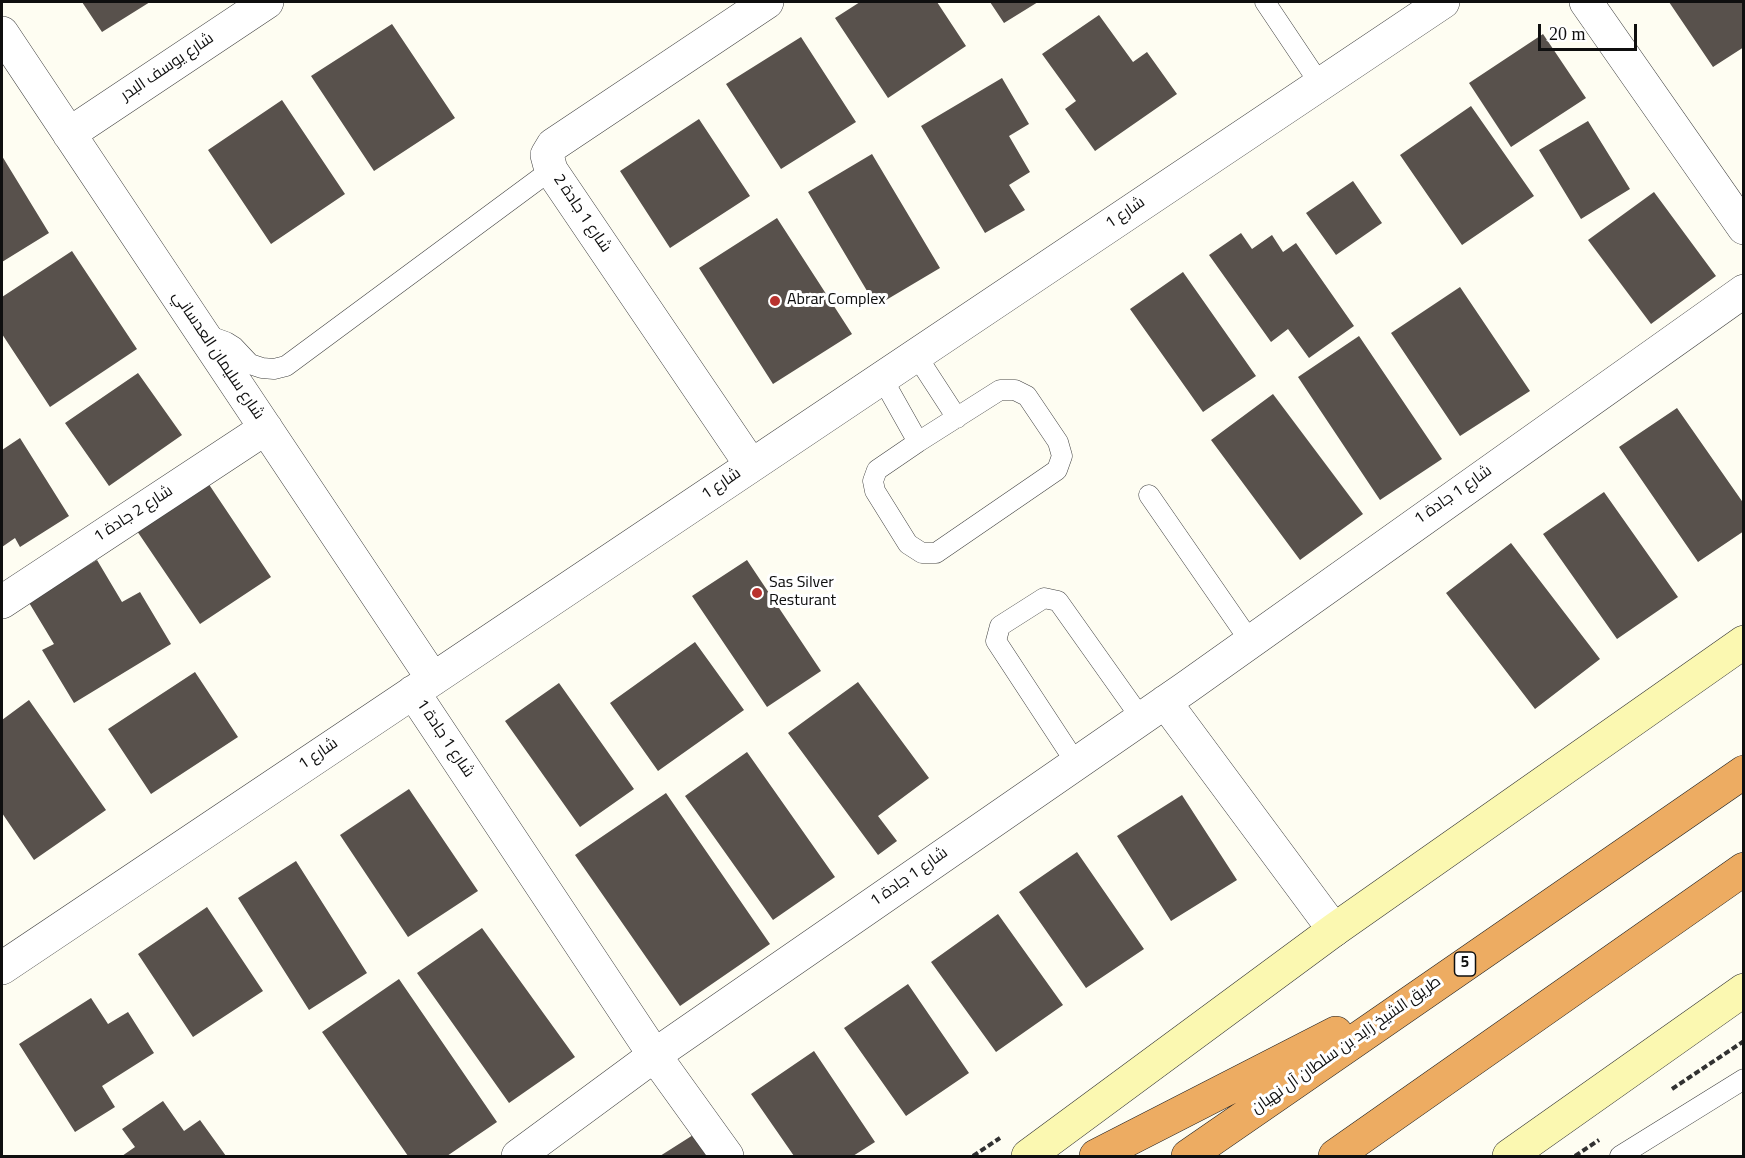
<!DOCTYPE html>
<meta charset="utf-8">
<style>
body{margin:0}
#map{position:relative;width:1745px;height:1158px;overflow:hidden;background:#fefdf2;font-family:Georgia,serif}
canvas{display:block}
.frame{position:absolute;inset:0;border:3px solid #0f0f0f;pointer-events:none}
.scale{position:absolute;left:1538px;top:24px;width:99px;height:27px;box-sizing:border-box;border:3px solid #0f0f0f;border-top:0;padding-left:8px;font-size:18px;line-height:21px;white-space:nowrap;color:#0f0f0f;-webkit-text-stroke:4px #fff;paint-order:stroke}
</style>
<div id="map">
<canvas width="1745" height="1158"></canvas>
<div class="frame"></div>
<div class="scale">20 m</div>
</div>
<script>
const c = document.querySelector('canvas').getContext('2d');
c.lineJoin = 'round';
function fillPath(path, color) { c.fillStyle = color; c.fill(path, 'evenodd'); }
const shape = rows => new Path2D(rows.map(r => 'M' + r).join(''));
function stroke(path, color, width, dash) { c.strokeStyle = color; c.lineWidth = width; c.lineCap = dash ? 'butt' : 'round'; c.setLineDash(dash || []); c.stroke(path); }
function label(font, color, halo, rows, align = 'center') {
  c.font = font + ' Georgia,Cairo,serif'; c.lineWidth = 6; c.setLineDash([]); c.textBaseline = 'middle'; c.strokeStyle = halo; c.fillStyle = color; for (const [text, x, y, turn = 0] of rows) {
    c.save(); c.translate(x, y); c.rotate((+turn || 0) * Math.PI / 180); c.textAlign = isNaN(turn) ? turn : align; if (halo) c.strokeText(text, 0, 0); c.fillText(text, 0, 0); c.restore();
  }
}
fillPath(shape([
 [82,2,150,2,102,32],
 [860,2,937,2,966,46,888,98,835,18],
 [990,2,1038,2,1004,23],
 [1669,2,1744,2,1744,47,1713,67],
 [1099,15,1133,62,1147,52,1177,94,1095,151,1065,109,1076,101,1042,54],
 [392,24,455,118,374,171,311,76],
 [1543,34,1586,98,1511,147,1469,83],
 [801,37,856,122,781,169,726,84],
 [1002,78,1029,124,1009,136,1030,172,1009,185,1025,210,985,233,921,126],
 [282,100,345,194,271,244,208,150],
 [1471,106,1534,196,1462,245,1400,155],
 [699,119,750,196,670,248,620,171],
 [1588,121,1630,189,1581,219,1539,150],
 [872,154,940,268,876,306,808,192],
 [2,156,49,233,2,262],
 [1353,181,1382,223,1336,255,1306,213],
 [1654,192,1716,276,1651,324,1588,240],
 [777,218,852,334,773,384,699,268],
 [1241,233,1252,249,1272,235,1283,252,1296,243,1354,326,1309,358,1288,329,1271,342,1209,255],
 [72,251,137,349,50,407,2,334,2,297],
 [1183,272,1256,376,1203,412,1130,309],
 [1460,287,1530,391,1460,436,1391,333],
 [1359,336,1442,459,1380,500,1298,377],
 [138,373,182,435,109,486,65,423],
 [1273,394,1363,514,1300,560,1211,440],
 [1677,408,1744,504,1744,531,1698,562,1619,447],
 [20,438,69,516,20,547,15,538,2,547,2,450],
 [208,483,271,577,200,624,137,531],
 [1604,492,1678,597,1617,639,1543,534],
 [1511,543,1600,659,1535,709,1446,593],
 [97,560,122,602,140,592,171,644,74,703,42,650,54,644,28,601],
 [747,560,821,671,767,707,692,596],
 [695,642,744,710,658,771,610,703],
 [195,672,238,737,151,794,108,729],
 [858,682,929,778,878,816,897,841,878,855,788,733],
 [559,683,634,789,580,827,505,721],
 [29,700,106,810,34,860,2,813,2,720],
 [747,752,835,877,773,920,685,796],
 [409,789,478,891,408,937,340,835],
 [666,793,770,944,680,1006,575,855],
 [1182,795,1237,880,1171,921,1117,836],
 [1077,852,1144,949,1086,988,1019,892],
 [296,861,367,973,309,1010,238,898],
 [207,907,263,991,193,1037,138,954],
 [998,914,1063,1005,996,1052,931,962],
 [482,928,575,1057,509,1103,417,973],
 [399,979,497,1122,447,1156,408,1156,322,1032],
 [908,984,969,1073,906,1116,844,1028],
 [91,998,108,1024,128,1012,154,1053,102,1086,115,1107,75,1132,19,1044],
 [814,1051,875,1142,853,1156,794,1156,751,1094],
 [163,1101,184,1131,200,1120,226,1156,122,1156,135,1147,122,1129],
 [701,1130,718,1156,660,1156]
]), '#58514c');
const service = shape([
 [1265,2,1320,84],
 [206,337,215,338,226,342,234,347,250,364,262,368,274,369,286,366,551,170],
 [916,355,957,418],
 [882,378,918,442,877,470,873,481,875,491,908,544,922,553,936,553,1057,470,1062,456,1058,442,1027,396,1015,390,1000,390,918,442],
 [1149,495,1250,641],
 [1076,763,996,641,1000,626,1044,598,1058,601,1141,718],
 [1620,1156,1744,1079]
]);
const minor = shape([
 [1586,2,1744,228],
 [2,33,433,679],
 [69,134,267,2],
 [751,465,551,170,547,155,553,145,767,2],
 [2,602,266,428],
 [413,692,655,1056,727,1156],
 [1165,702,1334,930],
 [2,968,1443,2],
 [518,1156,659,1052,1187,687,1744,291]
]);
const secondary = shape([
 [1028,1156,1334,930,1744,642],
 [1509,1156,1744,990]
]);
const motorway = shape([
 [1096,1156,1336,1033],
 [1188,1156,1744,772],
 [1335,1156,1744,869]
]);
stroke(service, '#424242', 21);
stroke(minor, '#424242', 34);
stroke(secondary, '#313131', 34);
stroke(motorway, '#202020', 34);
stroke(shape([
 [1672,1089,1744,1041],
 [973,1156,1000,1138],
 [1575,1156,1599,1140]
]), '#313131', 4, [6, 3]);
stroke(service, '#fff', 20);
stroke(minor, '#fff', 33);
stroke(secondary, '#fbf8b1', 33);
stroke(motorway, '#edac62', 33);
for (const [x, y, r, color] of [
 [775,301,6,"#b9322e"],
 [757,593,6,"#b9322e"]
]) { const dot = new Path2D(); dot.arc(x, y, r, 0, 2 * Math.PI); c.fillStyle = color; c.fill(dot); stroke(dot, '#fff', 2); }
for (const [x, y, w] of [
 [1465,964,21]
]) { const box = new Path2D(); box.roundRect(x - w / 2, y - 12, w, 24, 4.5); c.fillStyle = '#fff'; c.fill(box); stroke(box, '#0f0f0f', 1.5); }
label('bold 15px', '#0f0f0f', null, [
 ["5",1465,964]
]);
label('16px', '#0f0f0f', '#fff', [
 ["شارع يوسف البدر",168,68,-34],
 ["شارع 1 جادة 2",581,214,56],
 ["شارع 1",1126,214,-34],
 ["شارع سليمان العدساني",217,356,56],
 ["شارع 1",722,485,-34],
 ["شارع 1 جادة 1",1454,496,-35],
 ["شارع 2 جادة 1",134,515,-33],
 ["شارع 1 جادة 1",444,739,56],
 ["شارع 1",319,755,-34],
 ["شارع 1 جادة 1",910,878,-35],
 ["طريق الشيخ زايد بن سلطان آل نهيان",1347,1046,-35]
]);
label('16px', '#0f0f0f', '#fff', [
 ["Abrar Complex",787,301],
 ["Sas Silver",769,584],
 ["Resturant",769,602]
], 'left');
</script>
